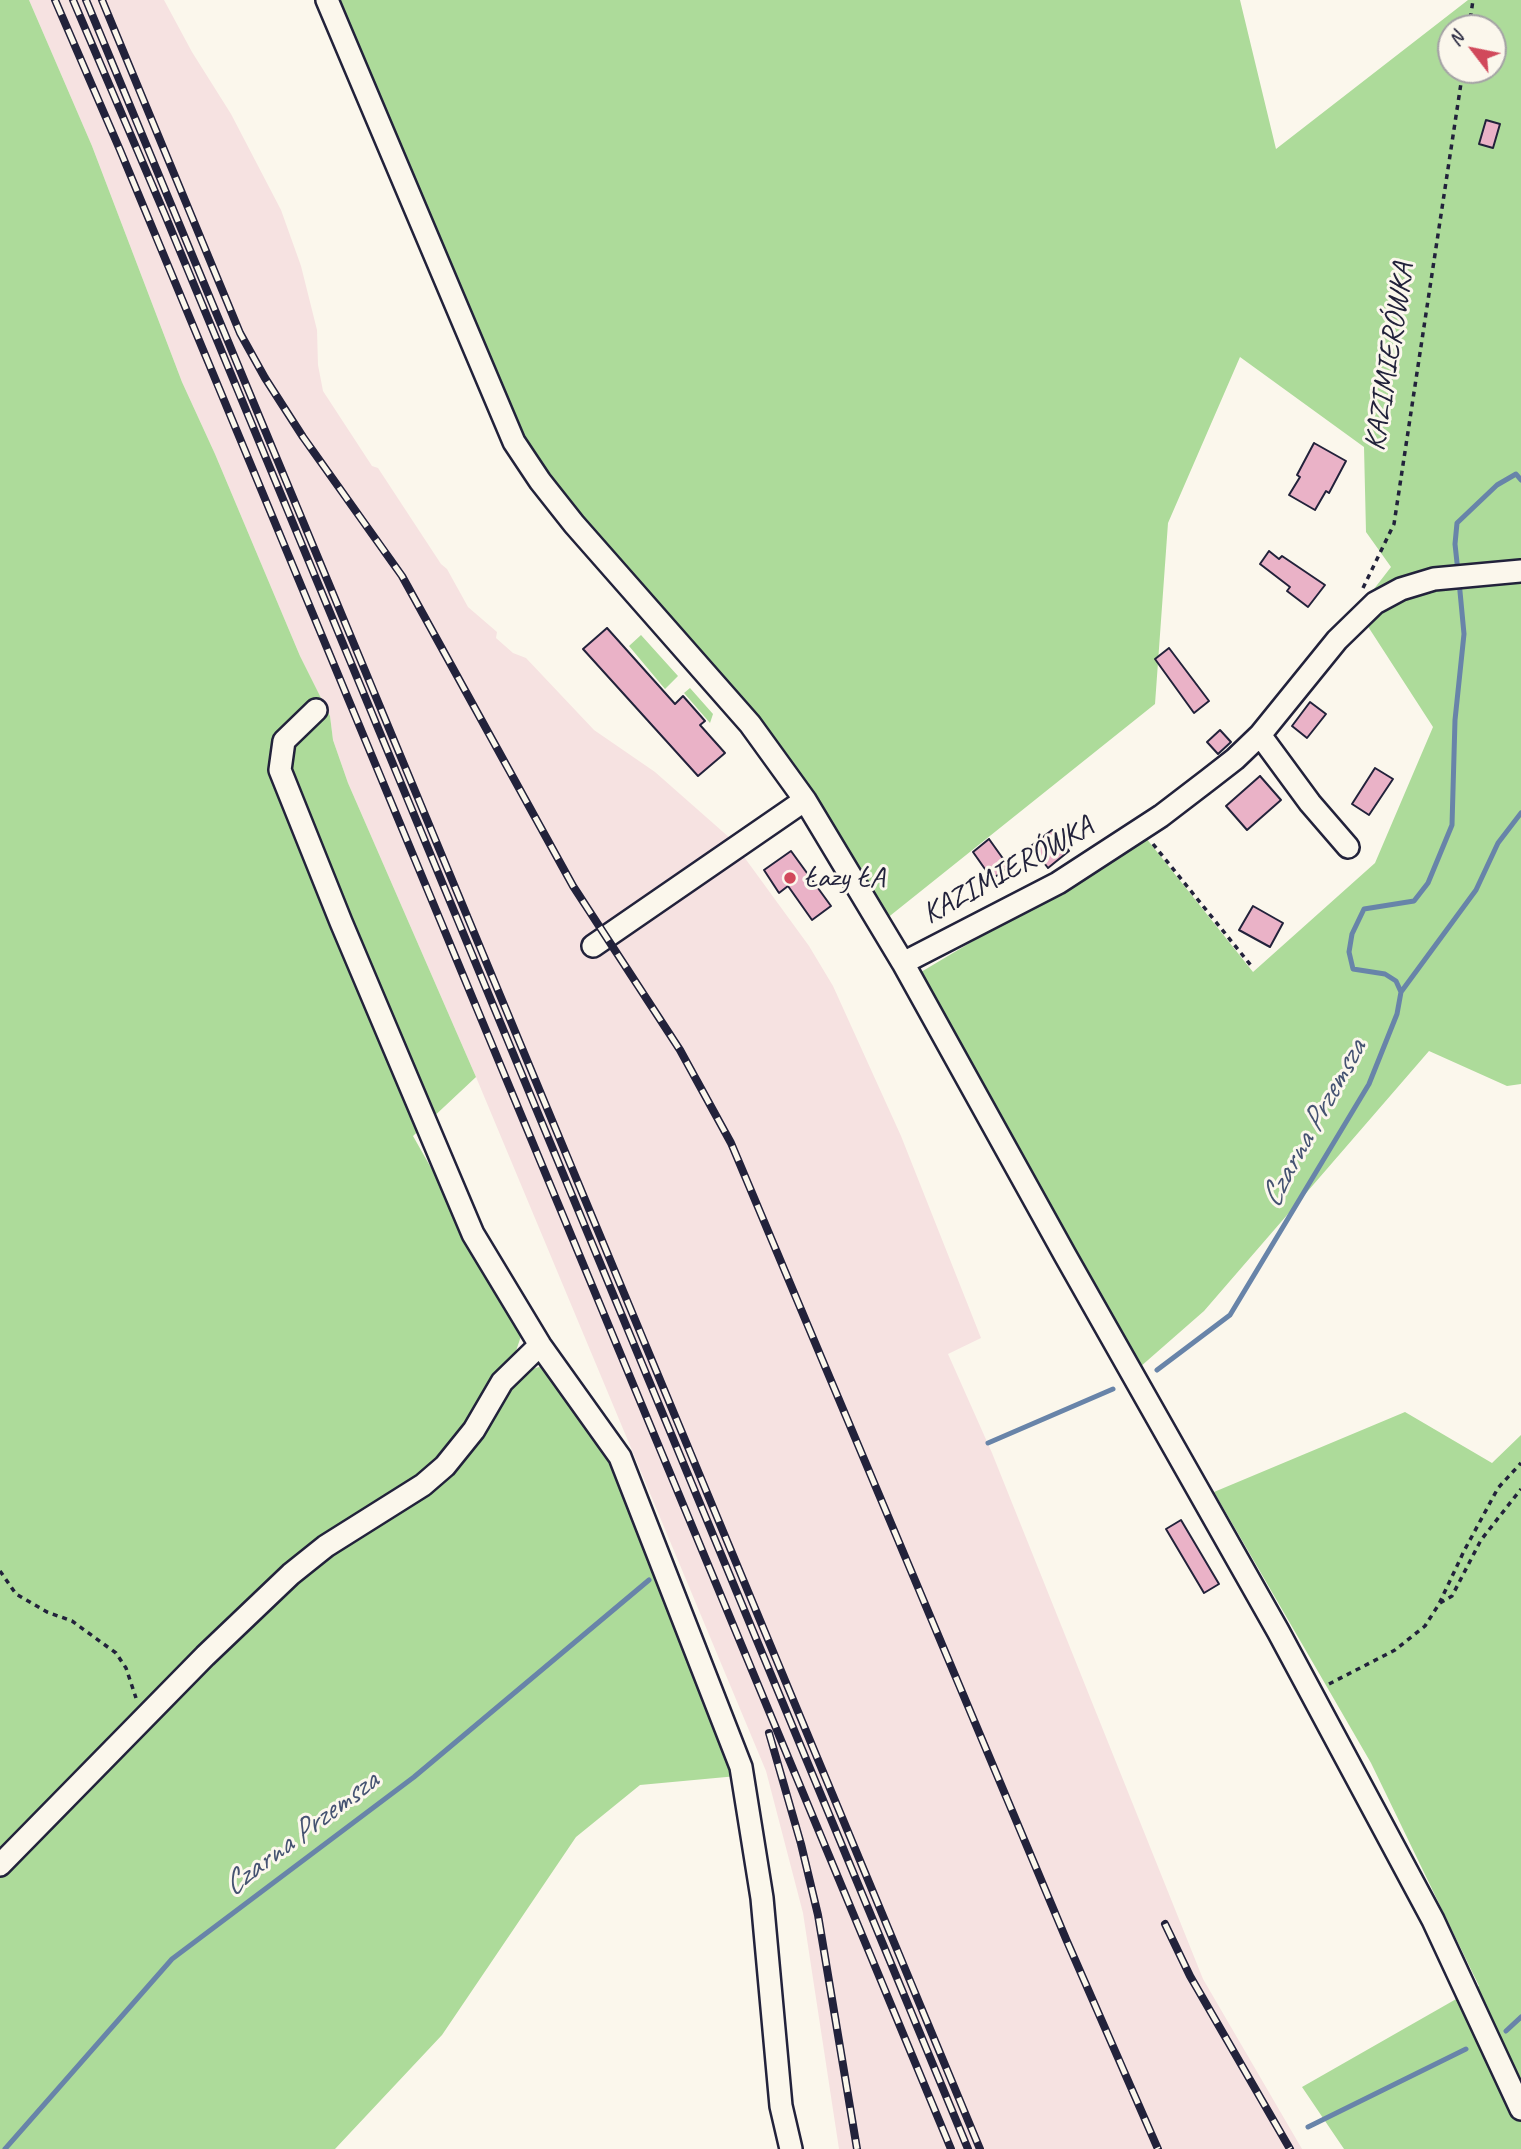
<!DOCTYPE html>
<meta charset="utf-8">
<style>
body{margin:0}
#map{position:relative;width:1521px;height:2149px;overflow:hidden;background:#fbf7ec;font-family:Caveat,sans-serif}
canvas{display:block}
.north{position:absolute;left:1437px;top:14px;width:70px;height:70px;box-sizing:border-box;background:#fbf7ec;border:2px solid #a4a2a5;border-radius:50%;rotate:302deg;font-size:19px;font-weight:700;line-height:28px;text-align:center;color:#22223b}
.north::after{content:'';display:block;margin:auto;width:24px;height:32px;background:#d1495b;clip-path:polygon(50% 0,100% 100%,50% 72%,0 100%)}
</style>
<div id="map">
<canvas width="1521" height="2149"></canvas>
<div class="north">N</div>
</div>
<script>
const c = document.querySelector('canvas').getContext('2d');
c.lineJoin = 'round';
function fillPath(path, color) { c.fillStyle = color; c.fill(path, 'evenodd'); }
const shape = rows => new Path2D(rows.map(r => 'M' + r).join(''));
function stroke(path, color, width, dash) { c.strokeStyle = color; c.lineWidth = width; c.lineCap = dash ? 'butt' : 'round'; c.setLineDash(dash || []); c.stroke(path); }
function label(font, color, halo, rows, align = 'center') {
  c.font = font + ' Caveat,sans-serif'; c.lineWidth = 6; c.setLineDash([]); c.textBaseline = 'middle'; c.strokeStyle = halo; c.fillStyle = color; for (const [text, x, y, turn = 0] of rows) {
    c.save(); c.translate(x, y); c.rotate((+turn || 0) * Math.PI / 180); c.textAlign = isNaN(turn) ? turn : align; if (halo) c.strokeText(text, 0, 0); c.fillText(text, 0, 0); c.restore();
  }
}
fillPath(shape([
 [29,0,164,0,192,52,231,114,281,210,301,266,317,330,318,365,323,391,372,466,378,468,441,564,447,569,468,607,497,632,496,638,513,653,526,658,594,730,655,772,731,839,809,946,833,986,901,1136,981,1338,948,1354,992,1453,1203,1979,1302,2149,839,2149,803,1913,766,1771,476,1077,348,783,333,740,330,716,300,656,215,454,182,382,92,146]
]), '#f6e2e1');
fillPath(shape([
 [0,0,29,0,92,146,182,382,215,454,300,656,330,716,333,740,348,783,476,1077,413,1136,523,1330,516,1351,465,1434,432,1468,338,1529,0,1850],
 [338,0,1240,0,1276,149,1468,0,1521,0,1521,1084,1507,1086,1429,1051,1204,1311,1140,1367,916,975,1146,838,1253,972,1375,863,1433,727,1367,625,1367,598,1391,567,1366,532,1364,447,1240,357,1168,523,1155,704,881,923,816,800,523,443],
 [1451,28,1493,28,1493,70,1451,70],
 [641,635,678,676,665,689,629,646],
 [690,688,713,714,710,723,684,693],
 [539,1367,549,1369,629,1453,748,1775,640,1785,576,1837,442,2035,335,2149,0,2149,0,1876,213,1657,307,1569,372,1526,513,1381,526,1371],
 [1405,1412,1492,1463,1521,1435,1521,2149,1344,2149,1302,2087,1479,1986,1371,1763,1214,1492]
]), '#addb9a');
stroke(shape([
 [1458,572,1455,544,1457,523,1497,485,1516,474,1521,480],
 [1401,992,1476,890,1498,843,1521,813],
 [1157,1370,1230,1315,1369,1084,1397,1014,1401,992,1396,981,1385,974,1353,969,1349,952,1352,934,1364,909,1414,901,1428,883,1452,825,1455,720,1464,634,1459,581],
 [988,1443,1113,1389],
 [1506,2031,1521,2017],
 [1308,2127,1466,2049],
 [5,2149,172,1959,414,1777,649,1580]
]), '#6884a9', 5);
const building = shape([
 [1486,120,1500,124,1493,148,1479,144,1486,120],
 [1314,443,1346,461,1329,493,1326,491,1315,510,1289,495,1300,477,1297,475,1314,443],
 [1269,551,1279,559,1282,556,1325,585,1308,607,1287,591,1290,587,1260,564,1269,551],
 [607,628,675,704,683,696,705,721,700,725,725,753,698,776,583,649,607,628],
 [1169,648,1209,701,1194,713,1155,659,1169,648],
 [1310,702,1326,714,1307,738,1292,726,1310,702],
 [1220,730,1231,742,1218,754,1207,742,1220,730],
 [1375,768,1393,779,1369,815,1352,804,1375,768],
 [1260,776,1281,800,1247,830,1226,806,1260,776],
 [1052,830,1069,851,1048,868,1031,846,1052,830],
 [989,839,1009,867,992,879,973,852,989,839],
 [791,851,831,906,812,920,788,886,779,893,764,870,791,851],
 [1253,906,1283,923,1270,947,1239,930,1253,906],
 [1181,1520,1219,1584,1204,1593,1166,1529,1181,1520]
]);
fillPath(building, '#eab2c7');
stroke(building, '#22223b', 2);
const minor = shape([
 [327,0,514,442,540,481,574,524,750,724,805,800,903,963,1065,1255,1278,1631,1433,1920,1521,2109],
 [316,710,284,741,280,770,341,922,473,1234,540,1345,620,1457,741,1767,762,1898,781,2106,791,2149],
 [1260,735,1310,803,1348,847],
 [593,946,805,800],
 [903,963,1058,883,1161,816,1208,780,1235,759,1260,735,1337,640,1375,603,1401,589,1434,579,1521,571],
 [0,1865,205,1656,291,1574,326,1546,423,1485,445,1466,474,1430,502,1382,540,1345]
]);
stroke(minor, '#22223b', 26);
stroke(shape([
 [1469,28,1473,0],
 [1363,588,1394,524,1463,70],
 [1153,844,1253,968],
 [0,1571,16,1594,47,1612,72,1621,116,1653,126,1668,136,1698],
 [1440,1603,1452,1596,1481,1540,1521,1489],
 [1329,1684,1395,1650,1425,1626,1439,1604,1464,1551,1498,1488,1521,1463]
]), '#22223b', 3.5, [5, 5]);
stroke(minor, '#fbf7ec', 21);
const rail = shape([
 [55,0,120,150,951,2149],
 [73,0,165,215,968,2149],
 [86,0,980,2149],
 [102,0,240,333,265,378,303,437,402,576,573,886,680,1050,731,1143,1066,1939,1158,2149],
 [769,1733,801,1844,818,1915,857,2149],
 [1165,1924,1190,1976,1290,2149]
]);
stroke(rail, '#22223b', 8);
stroke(rail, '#fbf7ec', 5, [16]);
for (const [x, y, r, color] of [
 [790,878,7,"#d1495b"]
]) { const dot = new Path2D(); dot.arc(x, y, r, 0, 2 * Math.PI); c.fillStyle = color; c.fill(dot); stroke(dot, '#fbf7ec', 2.5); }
label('30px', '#22223b', '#fbf7ec', [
 ["KAZIMIERÓWKA",1390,357,-81],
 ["KAZIMIERÓWKA",1008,871,-29]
]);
label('30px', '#22223b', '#fbf7ec', [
 ["Łazy ŁA",804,878]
], 'left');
label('italic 32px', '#455372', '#fbf7ec', [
 ["Czarna Przemsza",1314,1124,-61],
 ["Czarna Przemsza",301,1834,-37]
]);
</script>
